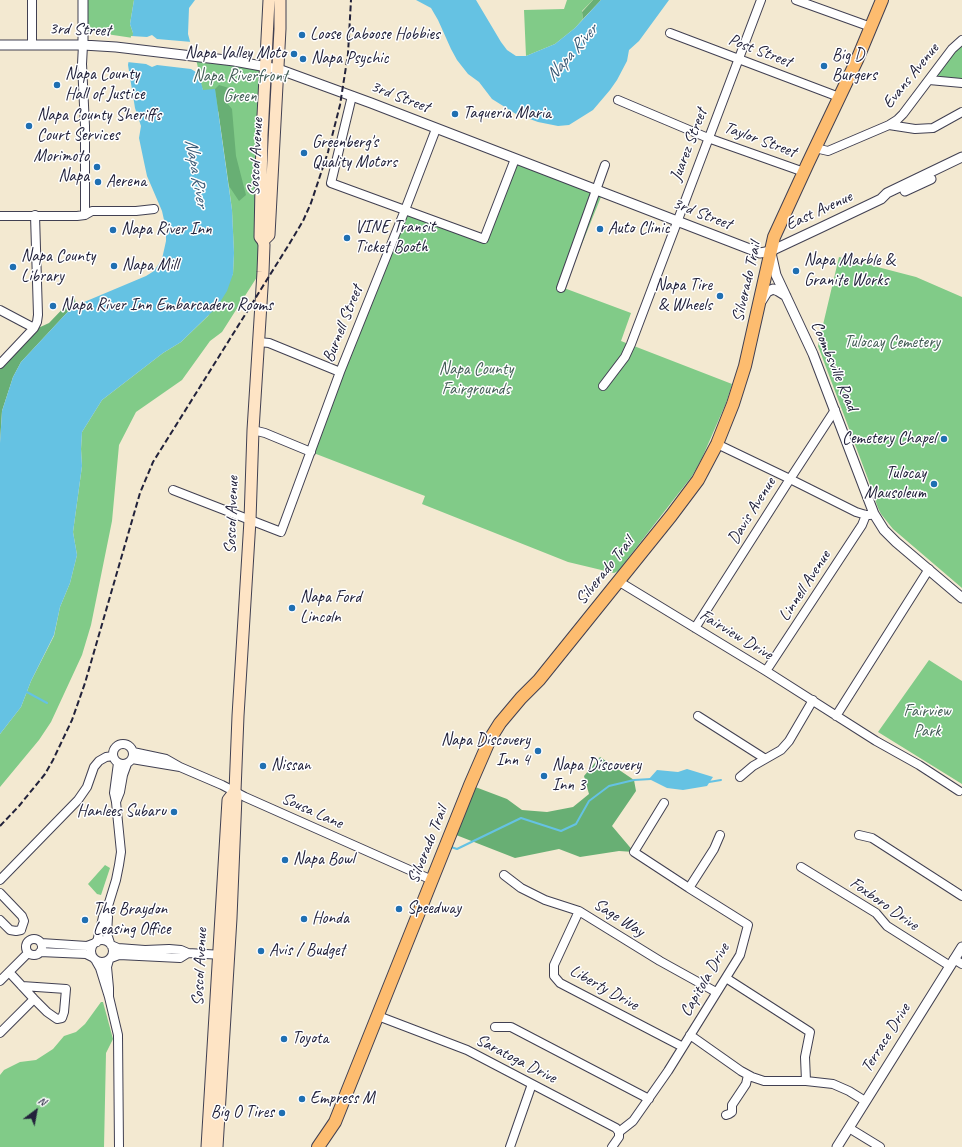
<!DOCTYPE html>
<style>
body{margin:0}
#map{position:relative;width:962px;height:1147px;overflow:hidden;background:#f3e9d1;font-family:Caveat,sans-serif}
canvas{display:block}
.north{position:absolute;left:16px;top:1091px;width:40px;height:40px;-webkit-text-stroke:3px #fff;paint-order:stroke;rotate:32deg;font-size:11px;font-weight:700;line-height:16px;text-align:center;color:#22223b}
.north::after{content:'';display:block;margin:auto;width:14px;height:18px;background:#22223b;clip-path:polygon(50% 0,100% 100%,50% 72%,0 100%)}
</style>
<div id="map">
<canvas width="962" height="1147"></canvas>
<div class="north">N</div>
</div>
<script>
const c = document.querySelector('canvas').getContext('2d');
c.lineJoin = 'round';
function fillPath(path, color) { c.fillStyle = color; c.fill(path, 'evenodd'); }
const shape = rows => new Path2D(rows.map(r => 'M' + r).join(''));
function stroke(path, color, width, dash) { c.strokeStyle = color; c.lineWidth = width; c.lineCap = dash ? 'butt' : 'round'; c.setLineDash(dash || []); c.stroke(path); }
function label(font, color, halo, rows, align = 'center') {
  c.font = font + ' Caveat,sans-serif'; c.lineWidth = 3; c.setLineDash([]); c.textBaseline = 'middle'; c.strokeStyle = halo; c.fillStyle = color; for (const [text, x, y, turn = 0] of rows) {
    c.save(); c.translate(x, y); c.rotate((+turn || 0) * Math.PI / 180); c.textAlign = isNaN(turn) ? turn : align; if (halo) c.strokeText(text, 0, 0); c.fillText(text, 0, 0); c.restore();
  }
}
fillPath(shape([
 [83,0,134,0,130,24,133,33,133,38,93,32,84,33],
 [567,0,593,0,582,11,583,19,575,28,555,44,526,56,524,10,564,9],
 [962,40,962,83,929,80],
 [193,56,266,67,262,189,257,277,222,332,210,341,182,380,136,412,119,445,112,521,91,625,82,655,51,722,39,740,0,787,0,734,21,707,31,681,54,636,60,607,70,583,77,555,73,532,82,466,81,449,82,432,102,400,163,353,181,342,208,316,233,274,234,253,232,210,219,112,203,91],
 [515,159,603,192,564,288,631,313,621,341,732,384,726,403,702,458,692,476,618,571,614,573,568,562,422,504,425,496,311,452,405,210,484,239],
 [839,257,916,277,962,297,962,588,893,529,881,514,878,508,868,479,818,346],
 [929,660,962,681,962,784,878,732],
 [105,865,110,868,101,895,97,894,88,884],
 [101,1002,103,1002,113,1039,106,1053,104,1147,0,1147,0,1075,4,1070,20,1062,36,1060,53,1049,64,1036,76,1032,85,1024]
]), '#81cb88');
fillPath(shape([
 [593,0,601,0,583,19,582,12],
 [219,85,229,88,228,104,232,109,236,156,246,195,239,201,229,186,215,89],
 [74,297,76,303,21,362,13,377,2,411,0,443,0,364,36,329,49,323],
 [600,757,634,780,636,791,612,826,634,852,619,851,580,857,559,849,515,858,451,833,470,785,507,799,522,810,547,812,573,807,589,794,584,776]
]), '#68af74');
fillPath(shape([
 [134,0,195,0,189,8,188,34,203,90,215,89,232,210,234,253,233,274,227,291,217,307,181,342,163,353,102,400,82,432,81,449,82,466,73,532,77,555,70,583,60,607,54,635,31,681,21,707,0,734,0,443,2,411,13,377,21,362,76,303,77,305,146,276,154,271,162,259,166,241,166,229,162,211,147,176,144,162,139,138,141,126,135,108,128,65,133,33,130,24],
 [416,0,476,0,501,42,507,50,516,56,526,56,555,44,575,28,601,0,669,0,639,41,629,50,627,61,617,80,610,90,593,110,569,125,558,126,538,122,516,114,492,99,479,82,468,74,457,60,451,49,438,20,431,8],
 [687,769,713,777,707,786,683,790,667,788,649,779,657,770,678,772]
]), '#65c2e3');
fillPath(shape([
 [152,35,157,39,192,42,199,72,196,72,191,69,157,65,152,67,146,64,127,62,131,36,147,37]
]), '#f3e9d1');
stroke(shape([
 [25,691,47,703],
 [709,782,721,780],
 [451,847,457,849,521,818,561,831,576,824,589,801,609,786,634,780,651,779]
]), '#65c2e3', 2);
const minor = shape([
 [796,0,871,27],
 [670,33,839,97],
 [32,45,32,0],
 [83,45,82,64,85,126,85,215],
 [929,80,962,83],
 [352,96,331,183,484,239,515,159],
 [618,100,708,138,804,172],
 [889,125,915,129,933,128,962,112],
 [815,148,828,151,889,125,897,120,903,114,952,49,962,40],
 [0,216,77,216,85,215,92,211,136,211,154,209],
 [561,288,605,165],
 [0,310,34,328],
 [259,342,269,343,340,372],
 [0,364,34,328,37,322,38,315,35,215],
 [603,386,625,357,631,344,761,0],
 [253,430,265,433,311,452],
 [717,444,790,479,856,512,866,515,870,515],
 [173,490,281,532,340,372,405,210,436,129],
 [618,581,766,671,876,741,919,765,959,791],
 [695,628,790,479,835,410],
 [766,671,862,525,866,515],
 [698,716,764,758],
 [836,716,929,569],
 '113 754a10 10 0 1 1 20 0a10 10 0 1 1-20 0Z',
 [132,759,180,767,166,759,133,752],
 [118,763,114,793,116,802,120,792,123,775,127,764],
 [180,767,222,785,245,797,432,880],
 [740,777,753,766,781,750,789,741,813,700],
 [664,803,634,852,689,888],
 [859,835,872,838,962,896],
 [801,867,876,913,887,926,950,966],
 [504,875,521,888,545,900,579,911,660,961,716,992],
 [0,880,78,800,87,787,94,767,99,761,106,757,113,756],
 [0,893,22,916,24,921,21,930],
 [579,911,554,965,554,976,560,983,683,1047],
 [108,917,107,934,110,943],
 [0,920,10,930,16,931,21,930],
 '26 947a8 8 0 1 1 16 0a8 8 0 1 1-16 0Z',
 '91 951a11 11 0 1 1 22 0a11 11 0 1 1-22 0Z',
 [97,942,103,917,108,906,116,880,119,865,121,852,116,802],
 [41,943,87,946,95,943],
 [111,945,118,948,145,950,169,949,181,950,188,953,223,955],
 [40,952,86,954,92,957],
 [111,958,119,955,180,958,188,953],
 [954,959,962,964],
 [96,961,100,968,109,997,109,988,107,967,109,960],
 [9,972,34,999,47,1012,57,1019,62,1018,64,1012,66,989,22,986],
 [726,978,810,1032,805,1057,806,1081],
 [0,981,28,953],
 [109,997,118,1035,119,1147],
 [378,1016,467,1050,616,1128,619,1132,619,1137,612,1147],
 [495,1027,511,1027,649,1099],
 [0,1033,34,999],
 [690,1035,741,1071,752,1077,764,1081,806,1081,833,1084,849,1091,865,1101],
 [726,1115,729,1114,732,1112,732,1105,746,1084,748,1075],
 [849,1128,880,1147],
 [619,1132,633,1121,668,1071,740,955,748,925,689,888,714,849,720,835],
 [510,1147,532,1084]
]);
const tertiary = shape([
 [0,45,83,45,116,47,234,61,278,69,371,103,760,253,771,251,820,228,881,199,887,193,962,157],
 [83,45,83,0],
 [905,191,931,179],
 [771,253,776,275,813,354,874,514,884,530,896,542,962,598],
 [762,300,767,292,773,289,778,291,786,296],
 [837,1147,962,947]
]);
const secondary = shape([
 [263,241,269,235,280,29,280,0],
 [207,1147,228,800,235,791],
 [217,1147,231,918,236,796,235,791,238,716,250,520,253,430,263,272,264,245,263,241,260,237,262,135,269,0]
]);
const primary = shape([
 [318,1147,335,1122,343,1102,470,785,490,739,500,723,521,698,539,680,671,516,698,480,717,444,733,404,745,366,774,237,808,163,857,60,882,0]
]);
stroke(minor, '#414052', 10);
stroke(tertiary, '#414052', 11);
stroke(secondary, '#414052', 13);
stroke(primary, '#414052', 14);
stroke(minor, '#fff', 8);
stroke(tertiary, '#fff', 9);
stroke(secondary, '#fee4c5', 11);
stroke(primary, '#fdbc6f', 12);
stroke(shape([
 [0,826,19,806,45,774,53,760,72,720,85,683,140,493,153,462,288,246,303,221,311,203,328,152,340,105,348,54,351,0]
]), '#22223b', 2, [6, 3]);
for (const [x, y, r, color] of [
 [302,35,4,"#1f6fb2"],
 [294,54,4,"#1f6fb2"],
 [303,59,4,"#1f6fb2"],
 [824,66,4,"#1f6fb2"],
 [57,85,4,"#1f6fb2"],
 [455,114,4,"#1f6fb2"],
 [29,126,4,"#1f6fb2"],
 [304,153,4,"#1f6fb2"],
 [97,167,4,"#1f6fb2"],
 [98,182,4,"#1f6fb2"],
 [600,229,4,"#1f6fb2"],
 [113,230,4,"#1f6fb2"],
 [347,238,4,"#1f6fb2"],
 [114,266,4,"#1f6fb2"],
 [13,267,4,"#1f6fb2"],
 [796,271,4,"#1f6fb2"],
 [720,296,4,"#1f6fb2"],
 [53,306,4,"#1f6fb2"],
 [944,439,4,"#1f6fb2"],
 [934,484,4,"#1f6fb2"],
 [292,608,4,"#1f6fb2"],
 [538,751,4,"#1f6fb2"],
 [263,766,4,"#1f6fb2"],
 [544,776,4,"#1f6fb2"],
 [174,812,4,"#1f6fb2"],
 [285,860,4,"#1f6fb2"],
 [399,909,4,"#1f6fb2"],
 [304,919,4,"#1f6fb2"],
 [85,920,4,"#1f6fb2"],
 [261,951,4,"#1f6fb2"],
 [284,1039,4,"#1f6fb2"],
 [302,1099,4,"#1f6fb2"],
 [282,1113,4,"#1f6fb2"]
]) { const dot = new Path2D(); dot.arc(x, y, r, 0, 2 * Math.PI); c.fillStyle = color; c.fill(dot); stroke(dot, '#fff', 1.5); }
label('17px', '#22223b', '#fff', [
 ["3rd Street",80,30,2],
 ["Post Street",760,51,21],
 ["Evans Avenue",911,76,-51],
 ["3rd Street",400,97,21],
 ["Taylor Street",760,140,20],
 ["Juarez Street",689,145,-69],
 ["Soscol Avenue",256,157,-87],
 ["East Avenue",819,211,-25],
 ["3rd Street",702,214,21],
 ["Silverado Trail",747,282,-77],
 ["Burnell Street",343,324,-68],
 ["Coombsville Road",834,366,67],
 ["Davis Avenue",752,511,-58],
 ["Soscol Avenue",232,515,-88],
 ["Silverado Trail",605,571,-51],
 ["Linnell Avenue",805,586,-57],
 ["Fairview Drive",736,635,31],
 ["Sousa Lane",312,811,24],
 ["Silverado Trail",428,845,-68],
 ["Foxboro Drive",884,904,35],
 ["Sage Way",619,918,32],
 ["Soscol Avenue",200,967,-87],
 ["Capitola Drive",705,980,-60],
 ["Liberty Drive",604,988,29],
 ["Terrace Drive",886,1038,-58],
 ["Saratoga Drive",516,1059,27]
]);
label('17px', '#22223b', '#fff', [
 ["Loose Caboose Hobbies",310,35],
 ["Napa Valley Moto",286,54,"right"],
 ["Big D",832,56],
 ["Burgers",832,76],
 ["Napa Psychic",311,59],
 ["Napa County",65,75],
 ["Hall of Justice",65,95],
 ["Taqueria Maria",463,114],
 ["Napa County Sheriffs",37,116],
 ["Court Services",37,136],
 ["Greenberg's",312,143],
 ["Quality Motors",312,163],
 ["Morimoto",89,157,"right"],
 ["Napa",89,177,"right"],
 ["Aerena",106,182],
 ["VINE Transit",355,228],
 ["Ticket Booth",355,248],
 ["Auto Clinic",608,229],
 ["Napa River Inn",121,230],
 ["Napa County",21,257],
 ["Library",21,277],
 ["Napa Marble &",804,261],
 ["Granite Works",804,281],
 ["Napa Mill",122,266],
 ["Napa Tire",712,286,"right"],
 ["& Wheels",712,306,"right"],
 ["Napa River Inn Embarcadero Rooms",61,306],
 ["Cemetery Chapel",936,439,"right"],
 ["Tulocay",926,474,"right"],
 ["Mausoleum",926,494,"right"],
 ["Napa Ford",300,598],
 ["Lincoln",300,618],
 ["Napa Discovery",530,741,"right"],
 ["Inn 4",530,761,"right"],
 ["Nissan",271,766],
 ["Napa Discovery",552,766],
 ["Inn 3",552,786],
 ["Hanlees Subaru",166,812,"right"],
 ["Napa Bowl",293,860],
 ["Speedway",407,909],
 ["The Braydon",93,910],
 ["Leasing Office",93,930],
 ["Honda",312,919],
 ["Avis / Budget",269,951],
 ["Toyota",292,1039],
 ["Empress M",310,1099],
 ["Big O Tires",274,1113,"right"]
], 'left');
label('17px', '#435d56', '#fff', [
 ["Napa Riverfront",240,77],
 ["Green",240,97],
 ["Tulocay Cemetery",892,343],
 ["Napa County",476,370],
 ["Fairgrounds",476,390],
 ["Fairview",927,712],
 ["Park",927,732]
]);
label('italic 18px', '#395a76', '#fff', [
 ["Napa River",572,53,-49],
 ["Napa River",196,173,80]
]);
</script>
